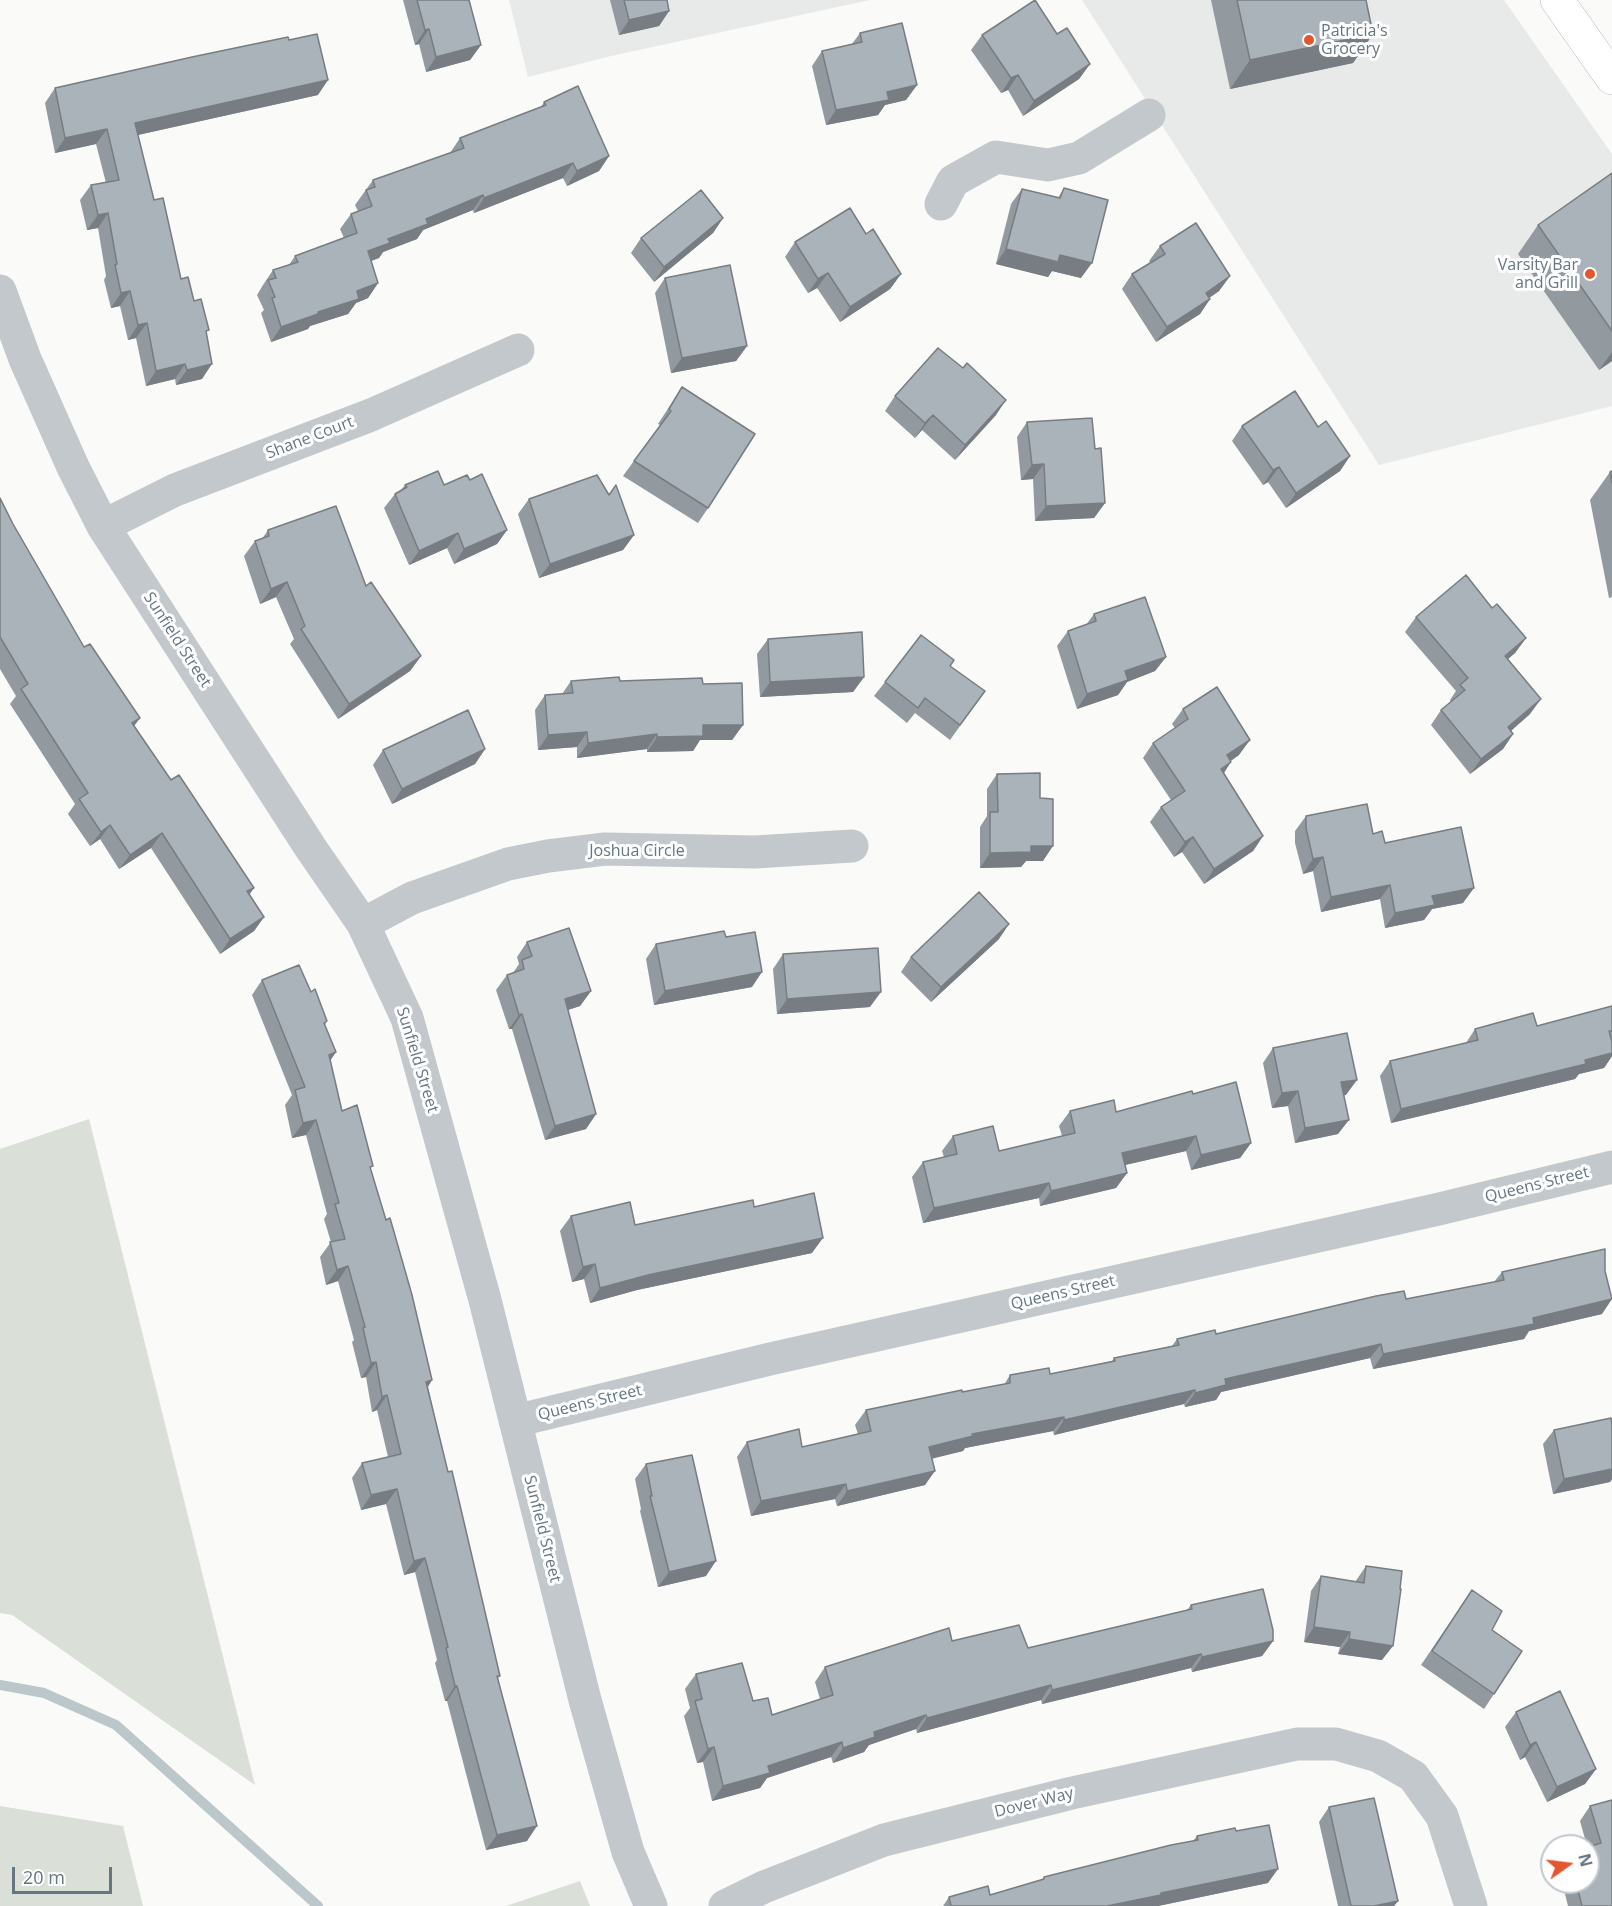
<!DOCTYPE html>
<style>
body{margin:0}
#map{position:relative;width:1612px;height:1906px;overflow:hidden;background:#fafaf8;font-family:"Open Sans",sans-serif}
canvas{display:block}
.north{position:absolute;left:1540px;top:1834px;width:60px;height:60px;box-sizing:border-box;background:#fff;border:2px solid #c1c8cd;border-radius:50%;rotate:76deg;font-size:16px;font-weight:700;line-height:24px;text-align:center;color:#657683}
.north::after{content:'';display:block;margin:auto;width:21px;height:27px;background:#e4572e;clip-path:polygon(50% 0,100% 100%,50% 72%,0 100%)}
.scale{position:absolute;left:12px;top:1867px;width:100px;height:27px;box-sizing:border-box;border:3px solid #657683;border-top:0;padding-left:8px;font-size:18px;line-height:21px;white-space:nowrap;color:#657683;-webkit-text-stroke:4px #fff;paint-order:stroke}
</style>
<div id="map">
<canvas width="1612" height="1906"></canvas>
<div class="north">N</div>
<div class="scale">20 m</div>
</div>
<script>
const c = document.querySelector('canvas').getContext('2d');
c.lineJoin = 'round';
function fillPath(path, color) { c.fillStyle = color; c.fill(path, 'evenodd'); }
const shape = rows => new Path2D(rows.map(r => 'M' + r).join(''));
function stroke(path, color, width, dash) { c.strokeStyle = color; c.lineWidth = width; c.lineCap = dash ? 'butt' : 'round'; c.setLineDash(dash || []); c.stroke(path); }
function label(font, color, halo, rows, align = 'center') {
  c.font = font + ' "Open Sans",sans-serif'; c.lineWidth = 6; c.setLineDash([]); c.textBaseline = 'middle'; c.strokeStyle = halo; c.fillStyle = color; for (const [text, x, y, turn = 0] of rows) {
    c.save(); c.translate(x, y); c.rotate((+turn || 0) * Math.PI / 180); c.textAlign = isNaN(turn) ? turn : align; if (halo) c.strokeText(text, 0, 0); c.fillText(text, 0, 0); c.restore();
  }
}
fillPath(shape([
 [509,0,870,0,611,56,528,77],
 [1082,0,1504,0,1612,154,1612,406,1379,465]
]), '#e8e9e9');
fillPath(shape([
 [89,1119,255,1785,12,1615,0,1613,0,1149],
 [0,1806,123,1826,143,1906,0,1906],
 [580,1881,590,1906,506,1906]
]), '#dadfd7');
stroke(shape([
 [0,1685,44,1693,116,1725,318,1906]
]), '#bbc7cb', 10);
const major = shape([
 [1557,0,1612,78]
]);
stroke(major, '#b5babe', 34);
stroke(shape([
 [941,204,953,181,996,157,1048,165,1079,158,1149,115],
 [0,291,25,359,73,467,103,526,310,847,363,924,407,1018,485,1300,585,1700,628,1852,651,1906],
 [103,526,175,490,371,415,518,350],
 [363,924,412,898,508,864,548,856,605,849,755,852,852,846],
 [515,1421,770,1359,1439,1209,1612,1167],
 [725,1906,764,1887,884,1840,1072,1793,1297,1744,1336,1744,1378,1756,1413,1776,1442,1816,1471,1906]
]), '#c3c8cc', 33);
stroke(major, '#fff', 33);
fillPath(shape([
 [403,0,469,0,481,45,470,60,426,72,419,44,415,45],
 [610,0,667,0,669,11,659,26,619,35],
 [1211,0,1366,0,1373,34,1353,63,1230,89],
 [860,33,917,85,906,100,885,105,878,115,826,125,812,66,822,51,852,44],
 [1057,34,1090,64,1079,79,1023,116,1008,90,1001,93,971,50,982,35],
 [289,40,318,95,138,135,154,200,181,279,194,301,206,334,202,379,176,385,175,379,146,386,136,338,128,340,120,306,111,308,104,280,106,276,98,228,87,230,80,200,91,185,106,183,96,144,55,153,45,103,55,88],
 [544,102,609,156,599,171,567,186,563,178,474,213,473,210,423,230,417,239,383,252,379,258,371,261,378,283,368,298,356,303,348,314,310,326,308,329,271,342,261,313,264,310,257,295,263,285,273,270,289,265,295,256,344,238,340,229,351,214,358,211,355,205,373,180,450,153,460,138,541,107],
 [1612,173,1612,361,1599,370,1518,254,1538,225],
 [1064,188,1081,278,1052,271,1048,277,996,264,1011,204,1022,189,1058,198],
 [723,218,713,233,654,282,631,253,641,238],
 [866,234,901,274,890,289,840,322,817,288,808,293,785,257,795,242],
 [1160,246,1230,276,1219,291,1209,298,1210,299,1200,314,1156,342,1122,289,1132,274,1151,263,1149,261],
 [665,278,747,346,736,361,671,373,655,293],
 [682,387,708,508,698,523,623,476,660,425,658,424],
 [895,396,996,415,955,460,922,430,915,438,885,411],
 [1027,422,1105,503,1094,518,1035,521,1033,479,1021,480,1017,437],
 [1242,426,1318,427,1350,456,1340,471,1286,508,1268,482,1263,485,1232,441],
 [1612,471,1612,597,1609,598,1590,500,1610,472],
 [470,480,507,530,497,544,454,564,447,548,409,565,384,508,395,494,401,490,405,485,444,485],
 [609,495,634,535,623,550,539,578,518,514,529,499],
 [0,498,13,524,84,647,134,726,264,917,254,931,220,954,151,848,119,869,100,839,90,846,68,814,75,804,10,704,16,696,0,669],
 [268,530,366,586,421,656,410,671,338,719,290,644,294,639,276,597,260,604,244,556,255,541,262,539],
 [1492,608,1526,638,1515,653,1508,659,1530,714,1511,731,1513,734,1503,749,1470,774,1431,725,1441,710,1451,702,1450,700,1456,691,1405,632,1416,617],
 [1094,614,1166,657,1155,671,1127,682,1118,695,1077,709,1057,646,1068,631,1086,625],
 [768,639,864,677,853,692,760,697,757,654],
 [950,666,985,691,950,740,915,713,907,723,874,696,885,682],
 [571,681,620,681,703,684,743,725,732,740,700,740,693,751,647,752,647,749,577,758,577,747,538,750,535,710,545,695,562,694],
 [1183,709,1239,755,1231,761,1224,773,1263,836,1253,851,1204,884,1182,852,1174,857,1150,822,1161,807,1171,800,1143,758,1153,743,1175,728,1172,724],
 [485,749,475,764,392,804,373,765,383,750],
 [997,774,1040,798,1043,861,1026,861,1021,867,980,868,980,827,987,816,987,789],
 [1306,816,1373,834,1463,903,1432,909,1424,920,1385,928,1380,899,1321,912,1313,871,1303,874,1295,843,1295,831],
 [726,937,752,987,654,1005,646,959,656,944],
 [999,939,931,1002,901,972,911,957],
 [527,942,591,991,580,1006,568,1010,596,1114,586,1129,545,1140,512,1029,509,1029,496,990,507,975,513,973,519,964,517,957],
 [783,954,870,1007,777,1014,773,969],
 [262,980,311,992,327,1021,325,1025,336,1052,330,1060,342,1111,370,1169,432,1380,428,1387,448,1472,500,1676,498,1678,527,1841,486,1850,447,1701,445,1701,435,1663,437,1660,415,1572,404,1575,386,1504,361,1510,352,1478,362,1463,388,1457,377,1410,372,1412,366,1377,361,1378,352,1342,354,1340,338,1281,326,1285,320,1257,331,1242,324,1219,327,1214,306,1135,292,1138,285,1105,292,1095,252,995],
 [1612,1006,1612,1056,1604,1068,1579,1074,1575,1079,1391,1123,1380,1076,1390,1061,1466,1043,1475,1029,1537,1026],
 [1273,1048,1346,1095,1344,1095,1338,1134,1295,1143,1288,1106,1272,1108,1263,1063],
 [1193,1094,1251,1143,1240,1158,1191,1170,1186,1151,1125,1165,1127,1173,1116,1188,1040,1206,1039,1198,923,1223,912,1177,923,1162,944,1157,942,1151,953,1136,999,1151,1062,1136,1059,1126,1070,1111,1116,1112],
 [754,1207,812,1253,637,1290,590,1303,584,1279,572,1282,560,1231,571,1216,635,1225],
 [1502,1272,1602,1314,1529,1331,1524,1339,1373,1369,1370,1358,1221,1392,1216,1400,1185,1407,1184,1404,1054,1435,1053,1431,965,1448,963,1451,932,1458,925,1485,837,1506,835,1499,751,1516,737,1457,747,1442,802,1447,858,1434,855,1425,866,1410,1004,1385,1010,1375,1050,1374,1112,1361,1114,1358,1172,1346,1177,1339,1216,1334,1406,1299,1494,1282],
 [1612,1425,1612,1479,1610,1482,1553,1494,1543,1444,1554,1430],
 [646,1464,706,1576,658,1587,640,1511,641,1509,635,1479],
 [1366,1566,1382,1660,1338,1654,1340,1647,1304,1642,1311,1591,1321,1576,1355,1582],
 [1472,1590,1492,1630,1494,1694,1484,1709,1421,1665],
 [1191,1605,1273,1641,1262,1656,1192,1672,1191,1668,1042,1704,1041,1700,917,1733,916,1729,869,1745,864,1752,833,1763,831,1757,767,1778,760,1788,712,1801,703,1762,697,1763,684,1716,690,1708,685,1689,696,1674,753,1701,772,1715,820,1699,815,1682,825,1667,952,1641,1028,1648,1187,1610],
 [1516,1712,1596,1769,1585,1784,1547,1802,1525,1757,1520,1760,1505,1727],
 [1612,1800,1612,1906,1568,1906,1562,1882,1588,1882,1588,1846,1587,1846,1580,1821,1590,1806],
 [1329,1807,1398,1901,1394,1906,1338,1906,1319,1822],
 [1236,1831,1268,1883,1158,1906,943,1906,949,1897,990,1895,1042,1880,1044,1877,1193,1841,1197,1836]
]), '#929a9f');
fillPath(shape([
 [669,11,659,26,619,35,629,20],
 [429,29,419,44,415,45,425,30],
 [1373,34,1353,63,1230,89,1250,60],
 [481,45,470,60,426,72,436,57],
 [1090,64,1079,79,1023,116,1034,101],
 [1018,75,1008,90,1001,93,1011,78],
 [328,80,318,95,124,138,135,123],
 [917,85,906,100,885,105,878,115,826,125,836,110,887,92],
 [107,129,96,144,55,153,65,138],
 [609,156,599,171,567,186,577,171],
 [573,163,563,178,474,213,484,198],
 [483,195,473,210,423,230,417,239,383,252,379,258,357,266,368,251,388,239,426,219],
 [108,213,98,228,87,230,98,215],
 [723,218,713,233,654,282,664,267],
 [1006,249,1060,255,1092,263,1081,278,1052,271,1048,277,996,264],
 [828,273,817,288,808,293,818,279],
 [901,274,890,289,840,322,850,307],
 [1230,276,1219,291,1195,308,1206,293],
 [378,283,368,298,356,303,348,314,310,326,308,329,271,342,281,327,318,312,357,291],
 [130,291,120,306,111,308,121,293],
 [1210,299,1200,314,1156,342,1167,327],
 [147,323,136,338,128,340,138,325],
 [747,346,736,361,671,373,682,358],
 [1612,352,1612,361,1599,370],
 [185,364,175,379,146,386,156,371],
 [212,364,202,379,176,385,187,370],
 [1006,400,996,415,955,460,965,445],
 [933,415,922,430,915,438,925,423],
 [1350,456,1340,471,1286,508,1296,493],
 [1044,464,1033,479,1021,480,1032,465],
 [1279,467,1268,482,1263,485,1273,470],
 [1105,503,1094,518,1035,521,1046,506],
 [507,530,497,544,454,564,464,549],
 [458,533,447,548,409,565,419,551],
 [634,535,623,550,539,578,550,564],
 [287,582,276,597,260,604,271,589],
 [1526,638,1515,653,1495,670,1505,656],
 [421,656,410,671,338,719,349,704],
 [1166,657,1155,671,1127,682,1118,695,1077,709,1087,694,1125,671],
 [864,677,853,692,760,697,770,682],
 [1541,699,1530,714,1498,742,1508,727],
 [140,718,129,733,132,723],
 [703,725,743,725,732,740,700,740,693,751,647,752,657,737],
 [587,732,577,747,538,750,548,735],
 [657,734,647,749,577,758,588,743],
 [1513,734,1503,749,1470,774,1481,759],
 [1250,740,1239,755,1216,770,1227,755],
 [485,749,475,764,392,804,402,789],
 [1231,762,1221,777,1221,769],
 [110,825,100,839,90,846,101,832],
 [162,833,151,848,119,869,130,855],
 [1263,836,1253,851,1204,884,1214,869],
 [1193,837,1182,852,1174,857,1185,842],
 [1031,846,1053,846,1043,861,1026,861,1021,867,980,868,990,853],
 [1323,857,1313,871,1303,874,1313,859],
 [1390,885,1380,899,1321,912,1331,897],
 [254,888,244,902,247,891],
 [1474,888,1463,903,1432,909,1424,920,1385,928,1395,913,1432,896],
 [264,917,254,931,220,954,230,939],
 [1009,924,999,939,931,1002,941,987],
 [762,972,752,987,654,1005,665,991],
 [591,991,580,1006,555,1014,565,999],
 [881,992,870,1007,777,1014,787,999],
 [522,1014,512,1029,509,1029,519,1015],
 [336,1052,326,1067,329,1055],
 [1612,1053,1612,1056,1604,1068,1579,1074,1575,1079,1391,1123,1401,1109],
 [1357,1080,1346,1095,1331,1097,1341,1082],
 [1298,1091,1288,1106,1272,1108,1282,1093],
 [596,1114,586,1129,545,1140,555,1126],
 [316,1120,306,1135,292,1138,303,1123],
 [1349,1120,1338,1134,1295,1143,1305,1128],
 [1196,1136,1186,1151,1112,1168,1122,1153],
 [1251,1143,1240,1158,1191,1170,1201,1155],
 [1127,1173,1116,1188,1040,1206,1051,1191],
 [1049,1183,1039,1198,923,1223,934,1208],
 [823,1238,812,1253,637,1290,590,1303,600,1288,648,1275],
 [595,1264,584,1279,572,1282,583,1267],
 [348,1266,338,1281,326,1285,337,1270],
 [1612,1299,1602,1314,1529,1331,1524,1339,1373,1369,1383,1354],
 [1381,1344,1370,1358,1221,1392,1216,1400,1185,1407,1195,1393,1225,1379],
 [376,1362,366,1377,361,1378,371,1363],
 [432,1380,422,1395,426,1382],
 [1195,1390,1184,1404,1054,1435,1064,1420],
 [387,1395,377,1410,372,1412,382,1397],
 [1064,1417,1053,1431,965,1448,963,1451,919,1462,929,1447,972,1434],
 [1612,1469,1612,1479,1610,1482,1553,1494,1564,1479],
 [935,1471,925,1485,837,1506,847,1491],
 [846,1484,835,1499,751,1516,761,1501],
 [397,1489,386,1504,361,1510,371,1495],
 [425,1558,415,1572,404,1575,414,1561],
 [716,1561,706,1576,658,1587,669,1572],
 [1314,1627,1350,1632,1340,1647,1304,1642],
 [1349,1639,1393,1646,1382,1660,1338,1654],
 [1273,1641,1262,1656,1192,1672,1202,1657],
 [1201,1654,1191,1668,1042,1704,1052,1690],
 [1051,1685,1041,1700,917,1733,927,1718],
 [455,1686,457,1686,447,1701,445,1701],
 [926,1715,916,1729,869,1745,864,1752,833,1763,843,1748,874,1732],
 [842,1742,831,1757,767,1778,760,1788,712,1801,723,1786,768,1766],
 [1536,1742,1525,1757,1520,1760,1530,1745],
 [714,1747,703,1762,697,1763,708,1749],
 [1596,1769,1585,1784,1547,1802,1557,1787],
 [537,1826,527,1841,486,1850,497,1835],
 [1278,1869,1268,1883,1158,1906,1107,1906,1161,1893],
 [1398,1901,1394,1906,1374,1906]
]), '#777d82');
const building = shape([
 [417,0,469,0,481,45,436,57,429,29,425,30,417,0],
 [624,0,667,0,669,11,629,20,624,0],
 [1035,0,1057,34,1067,28,1090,64,1034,101,1018,75,1011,78,982,35,1035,0],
 [1237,0,1366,0,1373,34,1250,60,1237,0],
 [902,23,917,85,887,92,889,100,836,110,822,51,862,42,860,33,902,23],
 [317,34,328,80,135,123,154,200,163,198,181,279,188,277,194,301,201,299,209,330,206,331,212,364,187,370,185,364,156,371,147,323,138,325,130,291,121,293,115,265,117,264,108,213,98,215,91,185,119,180,107,129,65,138,55,88,192,57,288,37,289,40,317,34],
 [578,86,609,156,577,171,573,163,484,198,483,195,426,219,428,224,388,239,390,243,368,251,378,283,357,291,359,299,318,312,318,314,281,327,272,298,275,297,268,280,276,278,273,270,298,262,295,256,357,233,351,214,372,206,366,190,375,187,373,180,464,148,460,138,546,105,544,102,578,86],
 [1612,173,1612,331,1538,225,1612,173],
 [1064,188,1108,200,1092,263,1060,255,1058,262,1006,249,1022,189,1060,198,1064,188],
 [701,190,723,218,664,267,641,238,701,190],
 [850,208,866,234,873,229,901,274,850,307,828,273,818,279,795,242,850,208],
 [1196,223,1230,276,1206,293,1210,299,1167,327,1132,274,1165,254,1160,246,1196,223],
 [730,265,747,346,682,358,665,278,730,265],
 [938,348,963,368,967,363,1006,400,965,445,933,415,925,423,895,396,938,348],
 [682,387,755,434,708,508,634,461,671,411,669,409,682,387],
 [1295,391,1318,427,1326,421,1350,456,1296,493,1279,467,1273,470,1242,426,1295,391],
 [1092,418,1095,449,1101,448,1105,503,1046,506,1044,464,1032,465,1027,422,1092,418],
 [438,471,444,485,467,475,470,480,482,474,507,530,464,549,458,533,419,551,395,494,407,487,405,485,438,471],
 [1612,471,1612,483,1610,472,1612,471],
 [597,475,609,495,616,485,634,535,550,564,529,499,597,475],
 [0,498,13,524,84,647,90,644,140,718,132,723,171,780,179,775,254,888,247,891,264,917,230,939,162,833,130,855,110,825,101,832,79,799,88,793,21,689,28,684,0,637,0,498],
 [336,506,366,586,371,582,421,656,349,704,301,629,305,626,287,582,271,589,255,541,269,536,268,530,336,506],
 [1466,575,1492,608,1497,604,1526,638,1505,656,1541,699,1508,727,1513,734,1481,759,1441,710,1465,690,1460,685,1468,678,1416,617,1466,575],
 [1145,597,1166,657,1125,671,1128,680,1087,694,1068,631,1096,621,1094,614,1145,597],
 [862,632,864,677,770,682,768,639,862,632],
 [921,635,954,660,950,666,985,691,960,725,925,698,918,708,885,682,921,635],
 [619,677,620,681,702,678,703,684,742,683,743,725,703,725,703,736,657,737,657,734,588,743,587,732,548,735,545,695,573,693,571,681,619,677],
 [1217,687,1250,740,1227,755,1231,762,1221,769,1263,836,1214,869,1193,837,1185,842,1161,807,1185,791,1153,743,1188,719,1183,709,1217,687],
 [468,710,485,749,402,789,383,750,468,710],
 [1040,773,1040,798,1053,799,1053,846,1031,846,1031,852,990,853,990,812,998,812,997,774,1040,773],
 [1367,804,1373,834,1382,831,1385,843,1461,827,1474,888,1432,896,1435,905,1395,913,1390,885,1331,897,1323,857,1313,859,1306,828,1306,816,1367,804],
 [979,892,1009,924,941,987,911,957,979,892],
 [569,928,591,991,565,999,596,1114,555,1126,522,1014,519,1015,507,975,524,969,522,960,532,956,527,942,569,928],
 [724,931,726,937,755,932,762,972,665,991,656,944,724,931],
 [878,948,881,992,787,999,783,954,878,948],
 [299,965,311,992,315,989,327,1021,324,1023,336,1052,329,1055,342,1111,357,1105,373,1166,370,1167,386,1220,390,1218,412,1295,432,1380,426,1382,448,1472,452,1471,500,1676,497,1676,537,1826,497,1835,457,1686,455,1686,446,1648,448,1647,425,1558,414,1561,397,1489,371,1495,362,1463,401,1454,387,1395,382,1397,376,1362,371,1363,363,1328,365,1327,348,1266,337,1270,330,1242,345,1239,335,1204,339,1203,316,1120,303,1123,295,1090,305,1087,262,980,299,965],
 [1612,1006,1612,1031,1609,1031,1612,1042,1612,1053,1585,1060,1586,1064,1401,1109,1390,1061,1478,1040,1475,1029,1533,1013,1537,1026,1612,1006],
 [1347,1033,1357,1080,1341,1082,1349,1120,1305,1128,1298,1091,1282,1093,1273,1048,1347,1033],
 [1236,1082,1251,1143,1201,1155,1196,1136,1122,1153,1127,1173,1051,1191,1049,1183,934,1208,923,1162,957,1154,953,1136,993,1126,999,1151,1075,1133,1070,1111,1114,1100,1116,1112,1192,1091,1193,1094,1236,1082],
 [814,1193,823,1238,648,1275,600,1288,595,1264,583,1267,571,1216,630,1202,635,1225,753,1200,754,1207,814,1193],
 [1605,1249,1605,1271,1612,1299,1533,1318,1534,1324,1383,1354,1381,1344,1225,1379,1226,1385,1195,1393,1195,1390,1064,1420,1064,1417,972,1434,973,1436,929,1447,935,1471,847,1491,846,1484,761,1501,747,1442,799,1429,802,1447,871,1431,866,1410,962,1390,962,1392,1010,1383,1010,1375,1049,1368,1050,1374,1115,1361,1114,1358,1179,1345,1177,1339,1215,1330,1216,1334,1376,1296,1404,1291,1406,1299,1504,1280,1502,1272,1605,1249],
 [1611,1418,1612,1425,1612,1469,1564,1479,1554,1430,1611,1418],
 [692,1455,716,1561,669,1572,650,1496,652,1496,646,1464,692,1455],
 [1366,1566,1402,1571,1400,1589,1401,1589,1393,1646,1349,1639,1350,1632,1314,1627,1321,1576,1364,1583,1366,1566],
 [1263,1589,1273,1630,1273,1641,1202,1657,1201,1654,1052,1690,1051,1685,927,1718,926,1715,874,1732,875,1737,843,1748,842,1742,768,1766,770,1773,723,1786,714,1747,708,1749,695,1701,702,1699,696,1674,742,1663,753,1701,768,1698,772,1715,833,1695,825,1667,949,1628,952,1641,1019,1625,1028,1648,1192,1609,1191,1605,1263,1589],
 [1472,1590,1502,1611,1492,1630,1522,1651,1494,1694,1432,1651,1472,1590],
 [1560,1691,1596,1769,1557,1787,1536,1742,1530,1745,1516,1712,1560,1691],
 [1374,1798,1398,1901,1374,1906,1351,1906,1329,1807,1374,1798],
 [1612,1800,1612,1906,1582,1906,1576,1882,1588,1882,1588,1847,1601,1843,1590,1806,1612,1800],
 [1269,1825,1278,1869,1161,1893,1161,1895,1107,1906,951,1906,949,1897,988,1886,990,1895,1044,1879,1044,1877,1171,1845,1198,1840,1197,1836,1235,1828,1236,1831,1269,1825]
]);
fillPath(building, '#aab3b9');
stroke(building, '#777d82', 1.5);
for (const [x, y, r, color] of [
 [1309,40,6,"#e4572e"],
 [1590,274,6,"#e4572e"]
]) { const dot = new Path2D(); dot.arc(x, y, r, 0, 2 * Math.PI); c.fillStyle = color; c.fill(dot); stroke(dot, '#fff', 2); }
label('16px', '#657683', '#fff', [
 ["Patricia's",1321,31],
 ["Grocery",1321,49],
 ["Varsity Bar",1578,265,"right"],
 ["and Grill",1578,283,"right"]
], 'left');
label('16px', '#657683', '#fff', [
 ["Shane Court",310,438,-21],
 ["Sunfield Street",177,640,57],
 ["Joshua Circle",637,851],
 ["Sunfield Street",417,1060,73],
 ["Queens Street",1537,1185,-14],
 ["Queens Street",1063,1293,-13],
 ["Queens Street",590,1403,-14],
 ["Sunfield Street",542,1529,76],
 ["Dover Way",1034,1803,-14]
]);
</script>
